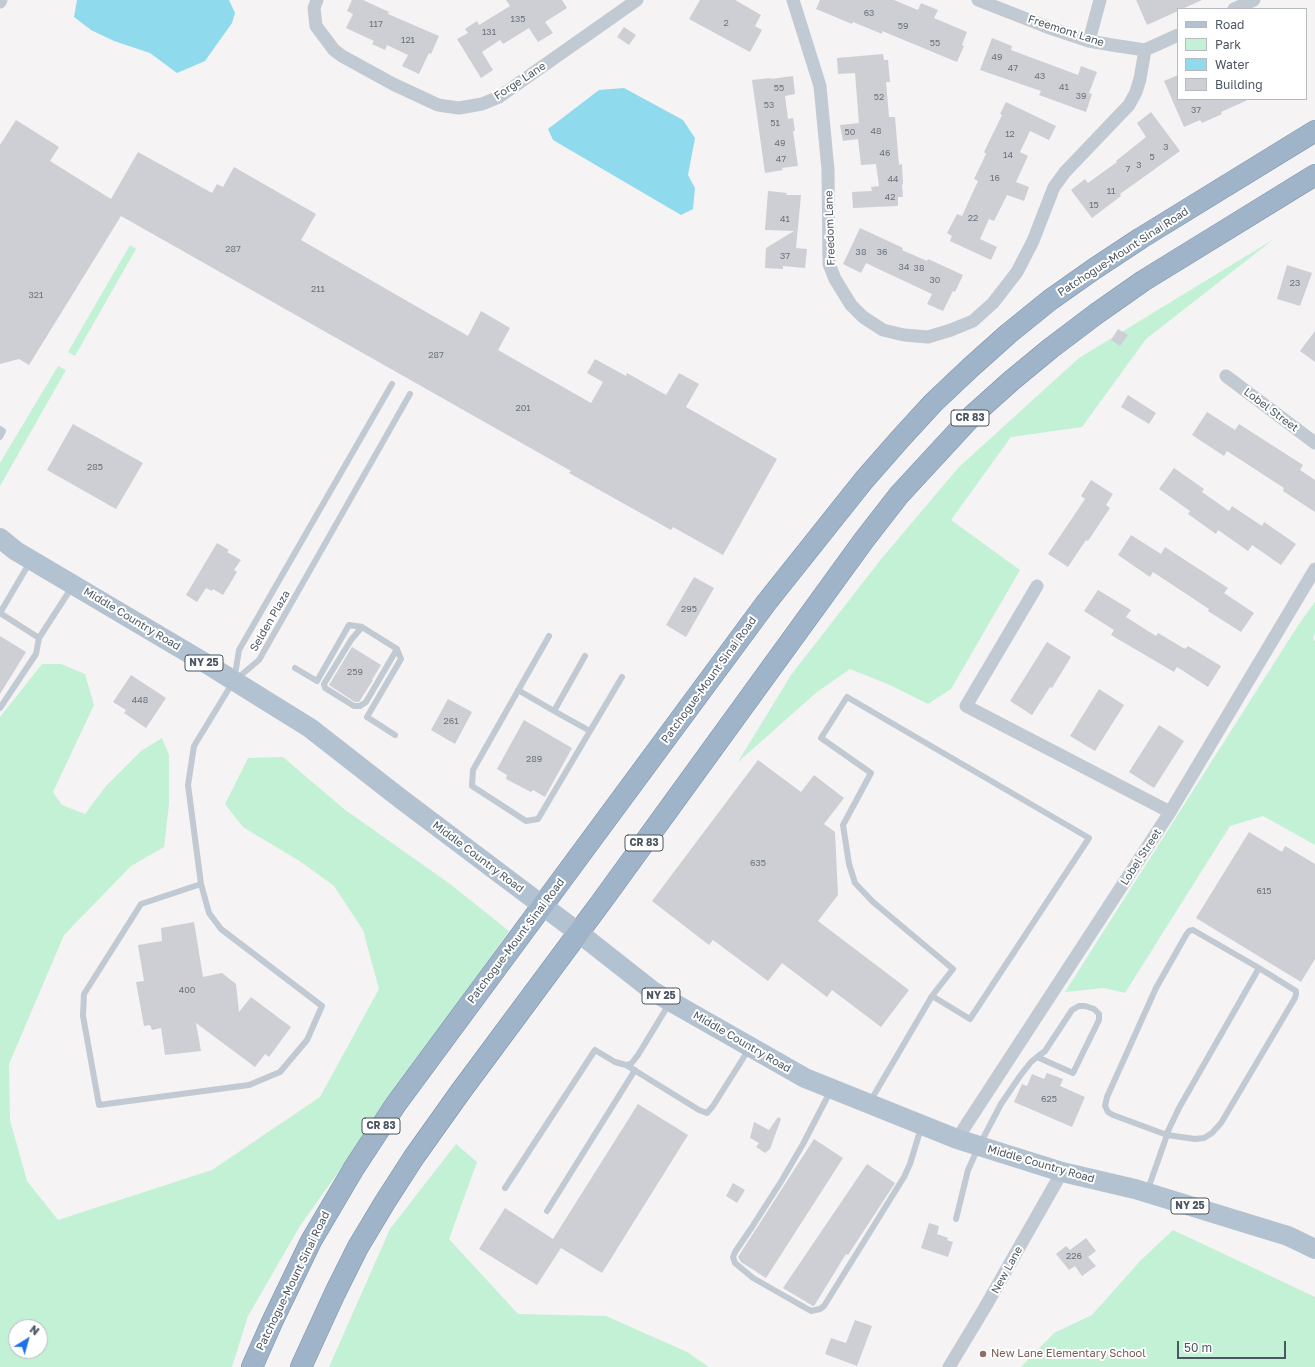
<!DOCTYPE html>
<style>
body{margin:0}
#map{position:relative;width:1315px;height:1367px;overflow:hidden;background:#f5f3f3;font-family:"Golos Text",sans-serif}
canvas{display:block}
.legend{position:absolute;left:1177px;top:8px;width:130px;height:92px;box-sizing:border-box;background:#fff;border:1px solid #b7bbc0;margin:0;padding:5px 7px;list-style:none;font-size:12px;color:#4a5661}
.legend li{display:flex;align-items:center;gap:8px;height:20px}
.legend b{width:20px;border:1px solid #b7bbc0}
.north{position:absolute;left:8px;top:1319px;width:40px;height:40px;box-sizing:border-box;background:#fff;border:1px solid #b7bbc0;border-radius:50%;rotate:37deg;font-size:11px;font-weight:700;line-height:16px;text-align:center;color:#4a5661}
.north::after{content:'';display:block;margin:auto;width:14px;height:18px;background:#1a73e8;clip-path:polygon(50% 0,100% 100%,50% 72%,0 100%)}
.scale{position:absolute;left:1177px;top:1341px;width:109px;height:18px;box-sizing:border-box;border:2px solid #4a5661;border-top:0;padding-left:5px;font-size:12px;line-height:14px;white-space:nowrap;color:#4a5661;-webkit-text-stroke:3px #fff;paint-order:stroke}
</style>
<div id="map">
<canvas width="1315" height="1367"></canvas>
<ul class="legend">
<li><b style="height:5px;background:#b3c2d1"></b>Road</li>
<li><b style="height:11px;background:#c3f1d5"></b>Park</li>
<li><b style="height:11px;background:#90daee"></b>Water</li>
<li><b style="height:11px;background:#cdcfd5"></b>Building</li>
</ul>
<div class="north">N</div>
<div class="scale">50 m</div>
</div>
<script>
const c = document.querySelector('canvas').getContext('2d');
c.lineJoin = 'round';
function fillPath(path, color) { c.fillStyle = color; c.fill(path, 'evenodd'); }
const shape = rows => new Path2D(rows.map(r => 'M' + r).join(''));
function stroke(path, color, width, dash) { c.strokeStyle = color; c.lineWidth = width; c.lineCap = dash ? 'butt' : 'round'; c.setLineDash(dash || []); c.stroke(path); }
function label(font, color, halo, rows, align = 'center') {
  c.font = font + ' "Golos Text",sans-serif'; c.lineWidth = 4; c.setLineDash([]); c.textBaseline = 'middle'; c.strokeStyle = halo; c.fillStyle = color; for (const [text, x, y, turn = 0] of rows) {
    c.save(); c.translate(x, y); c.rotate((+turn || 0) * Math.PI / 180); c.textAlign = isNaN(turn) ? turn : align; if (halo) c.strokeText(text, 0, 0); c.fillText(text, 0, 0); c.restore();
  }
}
fillPath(shape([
 [1274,239,1146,339,1082,427,1011,437,951,520,1020,570,951,689,928,704,890,685,850,669,817,692,738,762,791,675,882,558,959,467,1079,358],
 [130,245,136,249,75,356,68,352],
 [58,366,66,370,0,486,0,463],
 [1315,602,1315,633,1313,638,1315,641,1315,845,1263,816,1230,826,1125,993,1104,988,1065,992,1299,624],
 [42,664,61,664,85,674,94,705,53,792,62,805,85,814,106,786,141,751,162,738,169,755,169,804,164,847,131,866,64,935,9,1064,10,1120,27,1181,58,1220,212,1170,320,1097,379,989,363,930,334,886,301,862,243,827,225,804,248,758,283,757,344,809,450,884,509,931,300,1226,248,1316,232,1367,0,1367,0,717],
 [16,1327,40,1327,40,1351,16,1351],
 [456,1144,477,1162,449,1239,518,1314,606,1316,687,1352,709,1367,329,1367,390,1229],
 [1173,1230,1315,1297,1315,1367,1021,1367,1054,1333,1092,1315,1141,1260]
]), '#c3f1d5');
fillPath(shape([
 [77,0,229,0,235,13,232,23,205,61,177,73,150,53,114,41,91,30,74,17],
 [624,88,683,120,695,138,688,175,695,188,693,209,681,215,553,140,548,129,599,90]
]), '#90daee');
fillPath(shape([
 [352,0,363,0,389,12,388,14,439,36,431,54,429,53,419,74,402,66,408,55,387,45,385,50,372,44,374,41,346,28,353,14,347,11],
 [506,0,562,0,567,8,545,22,553,33,538,42,529,28,503,44,500,40,482,52,493,70,481,78,457,39,468,33,465,29,477,21,479,25,510,6],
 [700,0,735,0,761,15,755,26,762,30,750,52,689,19],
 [820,0,894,0,918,10,921,3,938,10,934,18,967,32,962,45,964,46,957,62,882,31,882,34,853,22,852,24,816,9],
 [1136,0,1202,0,1182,9,1178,9,1178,11,1147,25],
 [624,27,636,35,629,45,617,37],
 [992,38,1012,46,1011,50,1078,75,1081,66,1097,72,1089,93,1092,94,1086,112,1039,95,1041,91,980,70],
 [883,54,884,60,888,60,890,82,886,82,889,117,895,117,899,165,902,164,903,184,902,185,903,197,898,197,898,206,853,208,852,192,872,191,871,187,879,186,876,164,861,165,858,139,843,141,840,125,859,123,855,73,838,74,837,58],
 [1178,75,1178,99,1250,99,1221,112,1222,114,1202,123,1200,120,1184,127,1164,81],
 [793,76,795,94,785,96,788,119,793,118,795,131,793,131,798,166,782,168,783,170,765,173,752,80,771,78,771,79],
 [1006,102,1056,126,1049,140,1030,131,1020,152,1028,156,1016,182,1029,187,1024,201,1007,195,994,221,989,219,980,239,997,247,991,260,950,241,952,236,947,233,957,214,962,216,978,181,974,179,986,154,984,152,1002,115,1000,114],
 [1151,112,1180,151,1120,194,1121,196,1092,218,1071,190,1085,179,1088,183,1117,162,1116,161,1146,137,1137,123],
 [16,120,59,147,50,161,111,199,138,152,212,193,217,184,223,187,234,167,316,214,301,240,468,336,481,311,510,328,498,350,591,403,603,382,587,373,595,359,626,376,627,373,666,395,679,373,699,384,686,407,777,459,723,555,673,527,671,530,569,473,571,471,121,216,29,365,19,359,0,364,0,145],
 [768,191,787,193,786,195,801,195,796,248,807,249,805,268,783,266,783,269,765,268,766,248,794,231,765,230],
 [860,228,903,248,902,250,927,261,928,259,963,275,955,292,953,291,943,311,927,304,932,294,887,273,866,263,861,273,843,264],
 [1287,265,1312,273,1300,306,1277,299],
 [1118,329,1128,335,1120,346,1111,340],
 [1315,331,1315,362,1300,351],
 [1128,395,1156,413,1149,424,1121,407],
 [1207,412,1235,430,1239,424,1303,465,1300,470,1315,480,1315,512,1283,491,1284,488,1227,451,1224,456,1192,435],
 [73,424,143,463,116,509,47,470],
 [1174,468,1204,489,1202,492,1229,511,1232,506,1262,526,1264,522,1296,544,1281,565,1252,545,1248,551,1218,530,1216,534,1188,514,1190,511,1159,489],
 [1091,480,1113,494,1106,505,1110,508,1088,541,1086,540,1068,567,1048,554,1085,499,1081,496],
 [1131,535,1161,554,1165,547,1228,588,1224,593,1254,613,1241,632,1208,611,1209,609,1153,572,1150,577,1118,555],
 [217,543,229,550,227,552,241,560,234,570,237,572,223,595,213,589,212,591,206,588,197,602,186,595],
 [694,577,714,588,686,637,666,625],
 [1098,590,1131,610,1126,617,1156,636,1158,633,1185,649,1188,646,1221,666,1208,687,1177,667,1174,672,1111,635,1114,630,1084,611],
 [0,636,26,652,0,694],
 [1047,642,1071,657,1052,688,1050,687,1032,715,1010,701],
 [352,647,381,665,372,680,373,680,359,702,355,702,329,685],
 [131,675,166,698,146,728,124,713,126,710,113,702],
 [1099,689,1124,705,1095,751,1070,736],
 [448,699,472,712,455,744,431,730],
 [524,720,572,748,545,797,533,790,531,792,506,779,507,775,497,769],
 [1159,725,1184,741,1154,788,1129,772],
 [758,760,801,792,814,775,844,798,824,824,835,832,838,895,818,921,909,990,881,1027,832,990,827,997,782,963,768,981,713,940,709,945,652,901],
 [1249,832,1282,852,1285,846,1315,864,1315,959,1301,982,1196,918],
 [194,922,203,977,222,973,236,984,239,1012,251,997,291,1027,269,1057,265,1054,255,1067,196,1023,201,1051,165,1055,161,1028,152,1030,150,1025,144,1026,136,982,144,981,138,945,162,941,161,928],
 [1047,1073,1063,1079,1060,1086,1085,1097,1072,1127,1014,1102,1022,1084,1027,1086,1032,1074,1044,1079],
 [638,1104,688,1135,602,1273,561,1248,537,1285,479,1249,505,1208,553,1239],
 [778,1117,781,1119,770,1149,765,1153,756,1147,759,1143,750,1138,754,1122,769,1130],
 [814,1139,843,1158,766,1278,741,1262,738,1257],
 [867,1164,895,1183,848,1255,846,1254,814,1306,813,1306,783,1288],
 [733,1183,745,1190,737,1203,726,1196],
 [929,1223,939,1226,937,1234,948,1238,947,1240,953,1242,948,1257,921,1248],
 [1086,1238,1096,1251,1088,1257,1096,1266,1082,1276,1075,1266,1069,1270,1056,1254,1066,1246,1070,1250],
 [855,1320,872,1326,857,1366,825,1354,831,1338,846,1343]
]), '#cdcfd5');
const trunk = shape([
 [252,1367,272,1322,311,1241,354,1168,396,1104,766,603,864,480,900,439,933,403,970,368,1008,334,1050,300,1094,269,1141,238,1315,131],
 [301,1367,335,1293,358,1247,385,1202,414,1157,461,1091,602,901,864,540,899,495,972,416,1011,381,1051,348,1096,314,1143,281,1315,175]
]);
stroke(trunk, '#7690ad', 22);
stroke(shape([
 [392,384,239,650,234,681,259,660,410,394],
 [0,429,3,431,0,437],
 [30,562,0,613,39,638,72,587],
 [362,627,351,640,324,684,325,688,354,706,360,706,366,702,397,649],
 [549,636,473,770,472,786,526,821,538,819,622,677],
 [295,668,317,681,349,625,362,627,397,649,401,659,367,717,395,735],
 [518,690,554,711,585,656],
 [0,708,36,654,39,638],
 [554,711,590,731],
 [201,884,209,913,221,929,322,1006,307,1040,280,1072,249,1085,99,1105,83,1016,84,994,141,904,201,884,188,785,194,746,233,682],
 [626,1065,699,1110,707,1113,713,1106,749,1049],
 [830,1092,803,1144,782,1180,752,1227,735,1252,733,1257,735,1263,753,1278,811,1311,820,1309,824,1306,904,1177,910,1164,921,1128],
 [871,1100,932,996,953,969,873,902,855,883,849,864,843,825,871,773,821,738,847,697,1089,838,970,1019,932,996],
 [505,1188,595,1050,615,1062,626,1065,631,1064,638,1055,669,1004],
 [1148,1189,1167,1135,1168,1131,1179,1108,1259,968,1296,991,1296,994,1295,998,1221,1123,1212,1133,1204,1138,1195,1139,1167,1135,1113,1115,1108,1112,1105,1106,1107,1097,1156,988,1186,935,1189,931,1193,930,1259,968],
 [547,1211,635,1070],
 [956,1219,968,1170,979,1146,1001,1104,1020,1076,1031,1062,1037,1057,1045,1051,1072,1010,1079,1006,1085,1006,1094,1009,1099,1014,1099,1020,1073,1073,1037,1057]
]), '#c1cad2', 6);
stroke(shape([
 [317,0,314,8,316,26,334,50,342,56,393,84,438,105,459,108,482,104,499,97,637,0],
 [793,0,820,86,828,170,829,264,835,279,851,305,863,317,883,330,904,335,928,337,951,330,973,321,993,303,1017,272,1033,241,1054,187,1065,172,1129,105,1136,92,1140,79,1145,50],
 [978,0,1047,27,1089,41,1112,45,1145,50,1178,35],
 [0,2,1,0],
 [1234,9,1254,0],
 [1089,41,1100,0],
 [1226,376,1315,443],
 [1037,586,966,706,1170,812],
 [957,1139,1170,812,1315,569],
 [949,1367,984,1309,1062,1172]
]), '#c1cad2', 13);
stroke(shape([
 [0,538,16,551,207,664,310,728,401,799,579,933,654,992,805,1078,957,1139,1062,1172,1135,1189,1239,1221,1288,1236,1315,1249]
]), '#b3c2d1', 20);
stroke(trunk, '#9fb4c9', 21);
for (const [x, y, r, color] of [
 [983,1354,4,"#8d6e63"]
]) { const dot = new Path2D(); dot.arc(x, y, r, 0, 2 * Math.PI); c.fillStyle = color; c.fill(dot); stroke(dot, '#fff', 1.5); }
label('9px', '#6b747e', null, [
 ["63",869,13],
 ["135",518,19],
 ["2",726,23],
 ["117",376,24],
 ["59",903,26],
 ["131",489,32],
 ["121",408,40],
 ["55",935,43],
 ["49",997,57],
 ["47",1013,68],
 ["43",1040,76],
 ["41",1064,87],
 ["55",779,88],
 ["39",1081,96],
 ["52",879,97],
 ["53",769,105],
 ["37",1196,110],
 ["51",775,123],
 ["48",876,131],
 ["50",850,132],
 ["12",1010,134],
 ["49",780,143],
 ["3",1166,147],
 ["46",885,153],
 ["14",1008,155],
 ["5",1152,157],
 ["47",781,159],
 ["3",1139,165],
 ["7",1128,169],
 ["16",995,178],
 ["44",893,179],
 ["11",1111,191],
 ["42",890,197],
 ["15",1094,205],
 ["22",973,218],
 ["41",785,219],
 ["287",233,249],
 ["38",861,252],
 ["36",882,252],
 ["37",785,256],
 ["34",904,267],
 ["38",919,268],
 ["30",935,280],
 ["23",1295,283],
 ["211",318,289],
 ["321",36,295],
 ["287",436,355],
 ["201",523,408],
 ["285",95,467],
 ["295",689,609],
 ["259",355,672],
 ["448",140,700],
 ["261",451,721],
 ["289",534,759],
 ["635",758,863],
 ["615",1264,891],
 ["400",187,990],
 ["625",1049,1099],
 ["226",1074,1256]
]);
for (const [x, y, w] of [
 [970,418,38],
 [204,663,38],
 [644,843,38],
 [661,996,38],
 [381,1126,38],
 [1190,1206,38]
]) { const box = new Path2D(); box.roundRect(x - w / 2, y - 8, w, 16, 3); c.fillStyle = '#fff'; c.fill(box); stroke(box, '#4a5661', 1); }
label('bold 10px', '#4a5661', null, [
 ["CR 83",970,418],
 ["NY 25",204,663],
 ["CR 83",644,843],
 ["NY 25",661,996],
 ["CR 83",381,1126],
 ["NY 25",1190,1206]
]);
label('11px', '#4a5661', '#fff', [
 ["Freemont Lane",1066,31,18],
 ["Forge Lane",520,81,-33],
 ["Freedom Lane",830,228,-92],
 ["Patchogue-Mount Sinai Road",1123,252,-33],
 ["Lobel Street",1271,410,37],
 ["Middle Country Road",132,619,31],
 ["Selden Plaza",270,621,-60],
 ["Patchogue-Mount Sinai Road",709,680,-54],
 ["Middle Country Road",478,857,37],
 ["Lobel Street",1141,857,-57],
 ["Patchogue-Mount Sinai Road",516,941,-53],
 ["Middle Country Road",742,1042,30],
 ["Middle Country Road",1041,1164,16],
 ["New Lane",1007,1270,-61],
 ["Patchogue-Mount Sinai Road",293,1281,-64]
]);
label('11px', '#785e54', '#fff', [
 ["New Lane Elementary School",991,1354]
], 'left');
</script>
